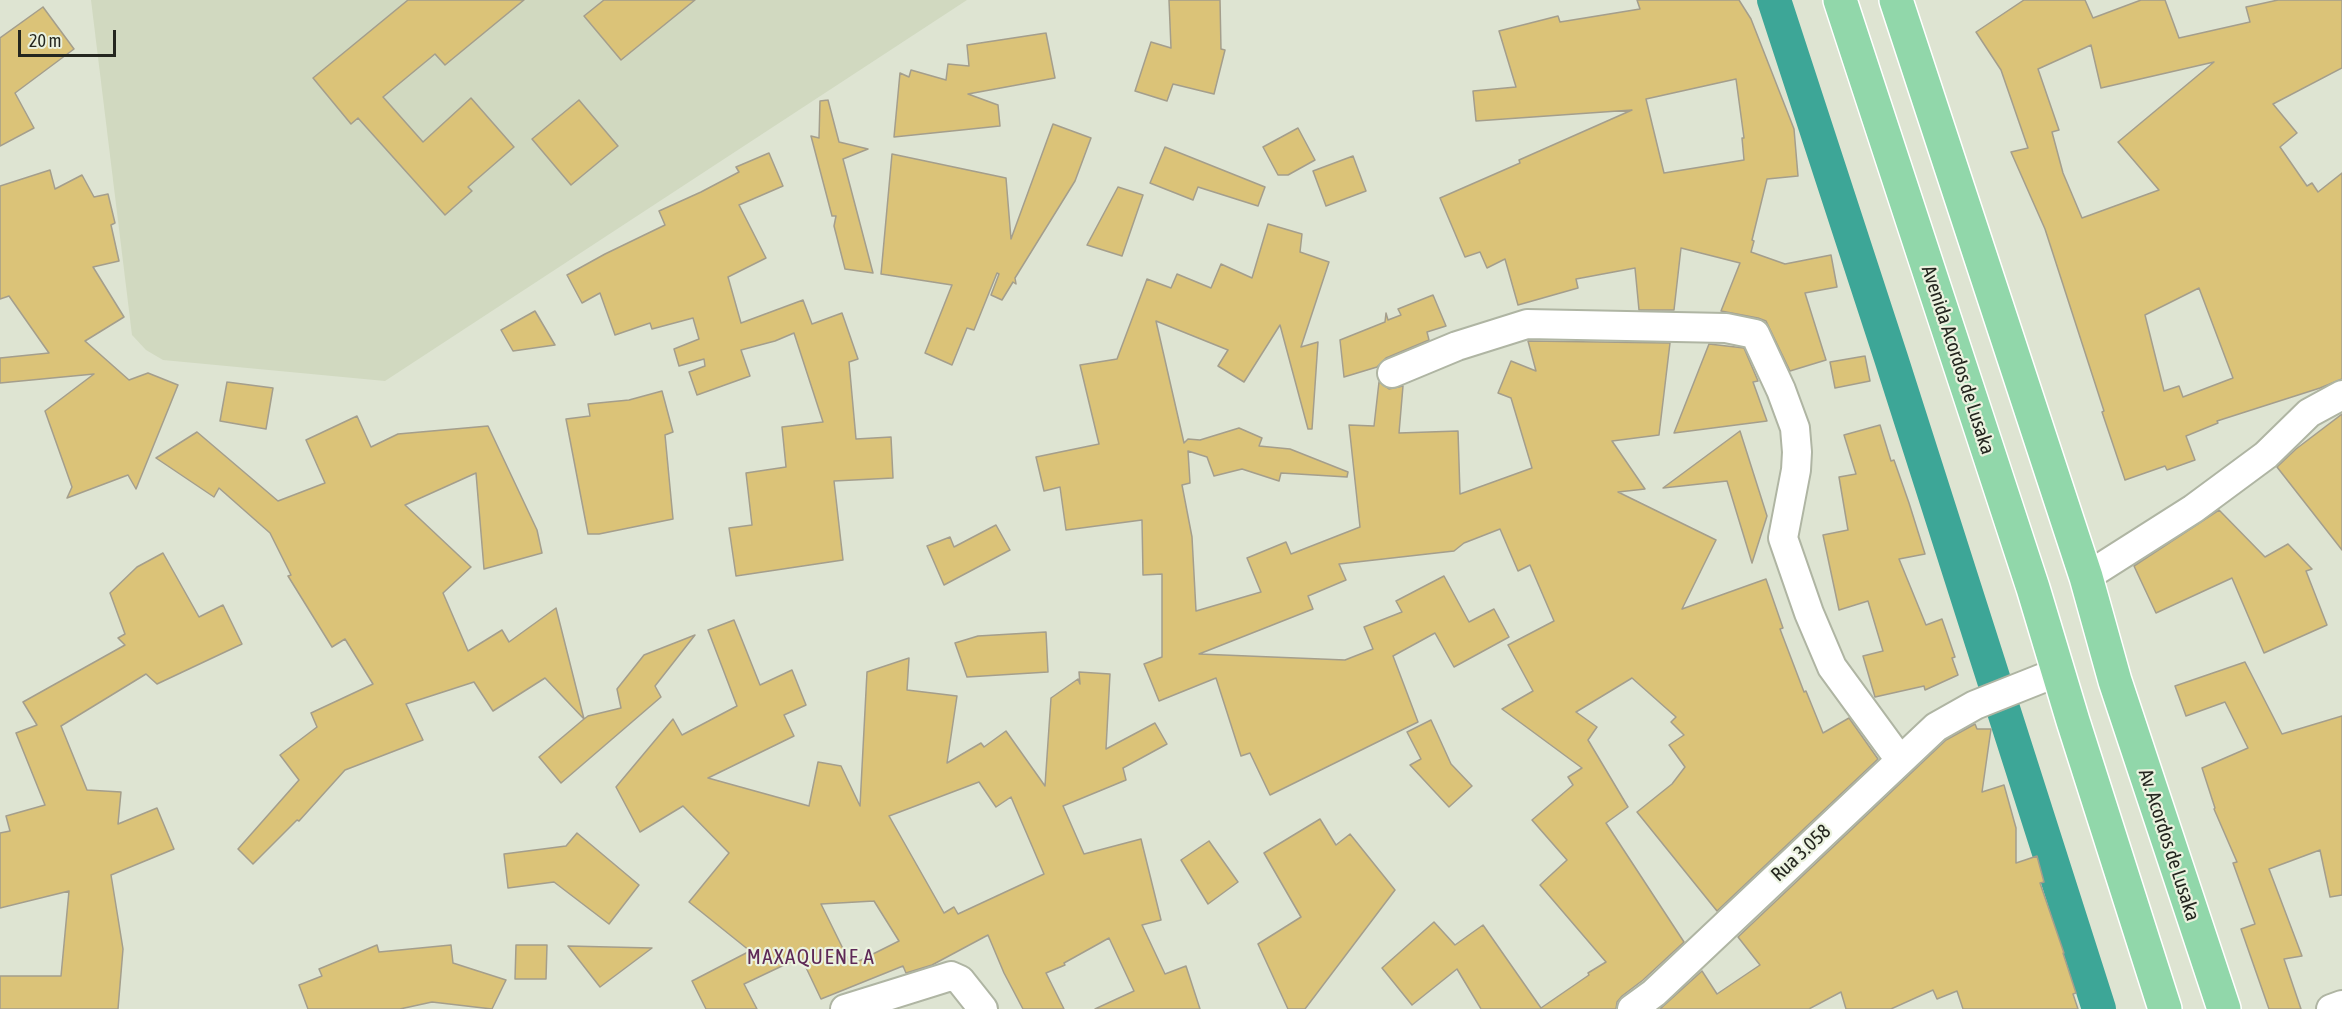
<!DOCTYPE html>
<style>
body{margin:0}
#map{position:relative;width:2342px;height:1009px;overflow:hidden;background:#dee4d2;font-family:"Asap Condensed",sans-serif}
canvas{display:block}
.scale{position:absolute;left:18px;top:30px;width:98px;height:27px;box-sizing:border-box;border:3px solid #24261f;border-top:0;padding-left:8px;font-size:18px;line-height:21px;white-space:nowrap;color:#24261f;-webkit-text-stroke:4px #ebf2df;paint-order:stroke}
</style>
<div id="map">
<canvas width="2342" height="1009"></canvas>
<div class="scale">20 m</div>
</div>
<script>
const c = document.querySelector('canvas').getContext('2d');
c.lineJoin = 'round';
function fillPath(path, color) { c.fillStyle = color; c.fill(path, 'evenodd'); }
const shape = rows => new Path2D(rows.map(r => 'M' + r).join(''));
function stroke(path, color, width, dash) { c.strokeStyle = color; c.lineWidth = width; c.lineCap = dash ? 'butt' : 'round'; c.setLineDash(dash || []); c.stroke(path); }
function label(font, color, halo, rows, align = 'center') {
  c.font = font + ' "Asap Condensed",sans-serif'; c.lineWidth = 4.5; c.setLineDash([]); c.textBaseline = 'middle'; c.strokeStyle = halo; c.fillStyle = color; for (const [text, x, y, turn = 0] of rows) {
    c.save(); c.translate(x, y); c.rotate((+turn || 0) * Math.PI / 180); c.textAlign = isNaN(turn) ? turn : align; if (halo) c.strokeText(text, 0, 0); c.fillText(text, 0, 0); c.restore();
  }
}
fillPath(shape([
 [91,0,967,0,385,381,163,360,146,350,132,335]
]), '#d1d9c0');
stroke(shape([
 [1774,0,1891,358,2099,1009]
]), '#3da697', 34);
const building = shape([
 [408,0,524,0,445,65,435,54,383,97,423,142,471,98,514,147,468,187,472,191,445,215,358,118,351,124,313,78,408,0],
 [604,0,695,0,621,60,584,16,604,0],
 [1169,0,1220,0,1221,49,1225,50,1214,94,1173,84,1167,101,1135,91,1151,42,1171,48,1169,0],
 [1637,0,1739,0,1751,19,1794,129,1798,176,1767,179,1752,240,1754,241,1751,252,1785,264,1831,255,1837,287,1805,293,1826,360,1790,371,1766,321,1758,318,1721,311,1740,263,1681,248,1674,310,1639,310,1635,268,1576,279,1578,288,1518,305,1505,259,1487,268,1480,252,1465,257,1440,198,1520,163,1519,160,1632,110,1476,121,1473,91,1516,87,1499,31,1558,16,1560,22,1640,9,1637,0],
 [1736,79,1744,138,1742,138,1744,160,1664,173,1646,99,1736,79],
 [2024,0,2085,0,2093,18,2141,0,2165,0,2179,38,2250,22,2246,7,2278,0,2342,0,2342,68,2273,104,2297,133,2280,147,2307,186,2312,183,2318,192,2342,173,2342,379,2320,388,2217,421,2218,423,2186,436,2195,460,2167,470,2165,466,2125,480,2102,412,2104,411,2045,229,2011,152,2028,148,2001,70,1976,32,2024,0],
 [2091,45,2101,88,2214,62,2118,142,2159,190,2082,218,2063,173,2052,132,2059,130,2038,69,2091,45],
 [2199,288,2233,378,2183,397,2179,386,2164,391,2145,315,2199,288],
 [43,7,74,49,15,93,34,128,0,146,0,38,43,7],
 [1046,33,1055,78,968,94,998,105,1000,126,894,137,900,73,909,77,911,70,946,80,948,64,969,66,967,45,1046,33],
 [579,100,618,146,571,185,532,139,579,100],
 [828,100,839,142,868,149,843,159,873,273,845,269,834,226,836,216,832,216,811,136,819,138,820,101,828,100],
 [1053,124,1091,138,1075,181,1015,278,1016,284,1013,282,1002,300,991,295,999,274,997,273,974,330,967,328,952,365,925,353,952,285,881,274,892,154,1006,178,1011,239,1053,124],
 [1298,128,1315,160,1288,175,1278,175,1263,147,1298,128],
 [1165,147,1265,187,1258,206,1198,187,1193,200,1150,183,1165,147],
 [769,153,783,186,739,205,766,258,728,277,741,323,803,300,812,324,842,313,858,359,849,362,856,439,891,437,893,478,834,481,843,560,736,576,729,528,752,525,746,473,786,467,782,427,823,422,794,333,775,341,741,350,750,376,697,395,689,372,705,366,704,359,679,366,674,349,699,339,693,318,652,329,650,323,615,335,600,293,582,303,567,275,605,254,665,225,659,211,701,192,739,172,736,167,769,153],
 [1353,156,1366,191,1326,206,1313,171,1353,156],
 [50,170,55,189,82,175,94,197,108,194,115,223,111,225,119,261,93,267,124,317,85,341,129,380,148,373,178,385,136,489,128,475,67,498,72,487,45,411,94,374,0,383,0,358,49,353,9,296,0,299,0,186,50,170],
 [1118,187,1143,195,1122,256,1087,245,1118,187],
 [1268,224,1302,234,1300,252,1329,262,1301,347,1318,342,1312,429,1308,429,1280,325,1244,382,1218,366,1228,350,1156,321,1184,443,1188,439,1200,440,1239,428,1262,438,1259,446,1290,449,1348,472,1347,477,1281,473,1279,481,1242,469,1214,476,1207,457,1188,451,1190,483,1182,485,1192,537,1196,611,1261,592,1247,558,1286,542,1291,554,1360,527,1349,425,1374,426,1379,382,1389,389,1403,386,1399,433,1458,431,1460,494,1532,468,1511,398,1498,393,1511,361,1536,371,1528,341,1670,343,1659,435,1612,441,1645,489,1618,492,1716,540,1682,609,1766,579,1783,628,1780,629,1804,692,1806,691,1823,733,1849,718,1878,759,1717,911,1637,812,1672,784,1685,767,1669,745,1684,735,1671,722,1676,717,1632,678,1576,712,1597,727,1588,740,1628,807,1606,823,1684,942,1643,980,1622,996,1617,1002,1616,1009,1481,1009,1457,969,1412,1005,1382,968,1434,922,1455,945,1483,925,1541,1008,1589,975,1588,973,1606,962,1540,885,1567,860,1532,820,1573,785,1568,777,1582,768,1502,709,1533,691,1508,645,1554,621,1530,565,1518,571,1500,529,1464,543,1454,551,1339,564,1346,580,1308,596,1313,609,1199,654,1345,660,1373,649,1364,627,1402,612,1396,601,1444,576,1469,622,1494,609,1509,637,1454,667,1435,633,1393,656,1418,722,1270,795,1250,753,1241,756,1216,678,1159,701,1144,664,1162,657,1162,574,1143,575,1142,520,1066,530,1060,487,1044,491,1036,457,1099,444,1080,365,1117,359,1147,279,1171,288,1177,274,1211,288,1221,264,1252,278,1268,224],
 [1433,295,1446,326,1427,332,1429,340,1386,358,1377,367,1344,377,1340,340,1385,322,1386,313,1388,320,1401,315,1398,309,1433,295],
 [535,311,555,345,513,351,501,330,535,311],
 [1709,344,1744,348,1758,381,1753,382,1767,421,1674,433,1709,344],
 [1865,356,1870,381,1835,388,1830,362,1865,356],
 [227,382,273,388,266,429,220,421,227,382],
 [662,391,673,432,665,435,673,519,599,534,588,534,566,419,590,416,588,404,629,400,662,391],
 [2342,414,2342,550,2277,467,2296,449,2342,414],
 [357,416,371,447,398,434,488,426,537,530,542,553,484,569,476,473,405,505,471,567,443,593,468,651,502,630,509,642,556,608,584,719,588,716,621,708,617,689,644,655,695,635,655,686,661,697,561,783,539,757,584,719,545,678,493,711,474,682,406,704,423,740,345,770,299,821,297,820,253,864,238,849,299,780,280,755,317,727,311,713,373,684,345,639,332,647,288,576,291,575,270,533,219,488,214,497,156,458,197,432,278,501,325,483,306,440,357,416],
 [1880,425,1891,461,1894,460,1909,503,1925,554,1899,559,1926,625,1942,619,1955,657,1952,658,1958,675,1925,690,1924,686,1875,697,1863,656,1883,651,1868,601,1839,610,1823,535,1848,530,1839,477,1856,474,1844,435,1880,425],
 [1740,431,1767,516,1752,563,1727,481,1663,488,1740,431],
 [2219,510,2265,557,2288,544,2312,569,2306,571,2327,625,2264,653,2232,578,2156,613,2134,566,2219,510],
 [996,525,1010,550,944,585,927,546,950,537,954,547,996,525],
 [163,553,199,617,223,605,242,644,157,684,146,674,61,726,87,790,121,792,118,824,157,808,174,849,111,875,123,949,118,1009,0,1009,0,976,61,976,69,891,0,908,0,833,10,831,6,816,45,805,16,733,37,725,23,702,125,645,118,638,125,634,110,593,137,567,163,553],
 [734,620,760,685,792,670,806,705,784,715,794,736,708,778,809,806,818,762,841,766,860,806,867,672,909,658,907,690,957,696,947,763,981,743,984,747,1006,731,1045,786,1051,698,1078,679,1080,684,1079,672,1110,674,1106,749,1155,723,1167,744,1123,768,1126,780,1063,806,1084,854,1141,839,1161,920,1142,925,1165,974,1186,966,1200,1009,1095,1009,1134,991,1109,938,1064,963,1065,965,1046,973,1064,1009,1023,1009,1004,973,988,935,932,965,906,973,903,966,821,999,801,957,744,984,757,1009,706,1009,692,981,750,951,689,902,729,853,683,806,640,832,616,787,673,719,682,735,737,706,708,630,734,620],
 [979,782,996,807,1011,797,1044,874,958,914,954,907,944,913,889,816,979,782],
 [874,901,899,941,851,965,821,904,874,901],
 [1046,632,1048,672,967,677,955,643,978,636,1046,632],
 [2245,662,2282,734,2342,716,2342,895,2330,897,2320,850,2269,869,2302,956,2284,959,2301,1009,2269,1009,2241,929,2255,924,2233,863,2237,862,2214,809,2215,808,2202,768,2248,748,2225,702,2186,716,2175,686,2245,662],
 [1431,720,1451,764,1472,786,1449,807,1410,765,1421,759,1407,732,1431,720],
 [1975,724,1977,729,1991,729,1982,792,2004,785,2016,828,2016,863,2037,856,2044,882,2040,883,2064,953,2063,953,2076,993,2073,994,2078,1009,1963,1009,1957,991,1937,999,1933,990,1891,1009,1846,1009,1841,992,1809,1009,1660,1009,1702,971,1717,994,1760,965,1738,937,1946,740,1975,724],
 [1320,819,1336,845,1350,834,1395,890,1305,1009,1288,1009,1258,944,1301,917,1264,853,1320,819],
 [577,833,639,885,609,924,554,882,508,888,504,854,566,846,577,833],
 [1209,841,1238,882,1208,904,1181,860,1209,841],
 [377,945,379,952,451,945,453,963,506,980,492,1009,432,1002,400,1009,308,1009,299,985,322,976,319,969,377,945],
 [516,945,547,945,546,979,515,979,516,945],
 [568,946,652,948,600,987,568,946]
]);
fillPath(building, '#dbc378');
stroke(building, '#a49e8c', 1.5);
const minor = shape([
 [1392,373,1457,346,1527,324,1726,328,1755,334,1781,390,1795,428,1797,452,1796,470,1783,538,1809,613,1832,667,1900,760],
 [2086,577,2193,509,2266,455,2309,413,2342,395],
 [845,1009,951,976,960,980,983,1009],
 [1632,1009,1654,993,1936,727,1975,705,2058,672],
 [2331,1009,2342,1005]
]);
const primary = shape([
 [1840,0,2033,588,2073,721,2165,1009],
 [1896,0,2086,577,2115,681,2224,1009]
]);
stroke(minor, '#afb5a3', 32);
stroke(primary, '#fff', 36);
stroke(minor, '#fff', 28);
stroke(primary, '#91d7aa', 33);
label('20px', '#24261f', '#ebf2df', [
 ["Avenida Acordos de Lusaka",1958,360,72],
 ["Av. Acordos de Lusaka",2169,845,72],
 ["Rua 3.058",1801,853,-43]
]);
c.letterSpacing = '1.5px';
label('21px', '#5e2957', '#ebf2df', [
 ["MAXAQUENE A",811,957]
]);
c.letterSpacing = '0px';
</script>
